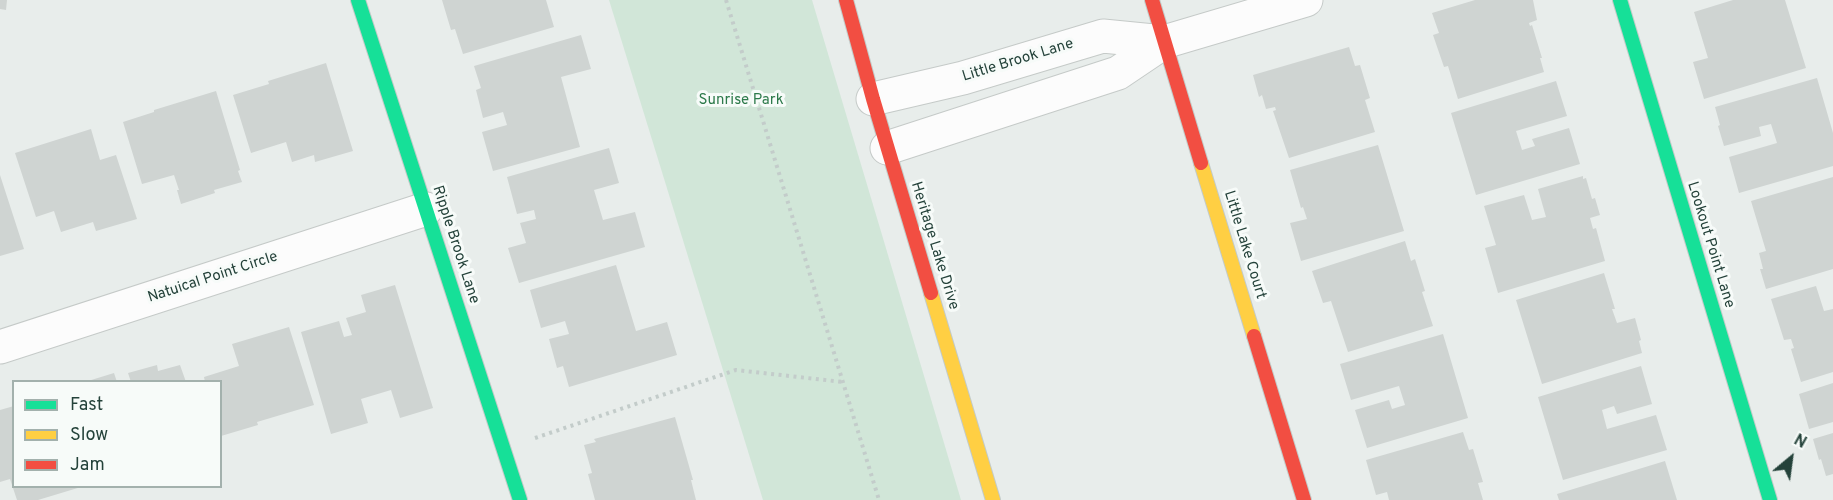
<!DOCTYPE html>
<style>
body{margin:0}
#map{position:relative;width:1833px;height:500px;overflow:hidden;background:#e8edeb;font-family:Overpass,sans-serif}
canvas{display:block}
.legend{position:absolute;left:12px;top:380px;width:210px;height:108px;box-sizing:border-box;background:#f7fbf9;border:2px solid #a3b1ad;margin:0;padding:8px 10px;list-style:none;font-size:18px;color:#24423a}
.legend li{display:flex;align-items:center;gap:12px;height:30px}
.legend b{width:30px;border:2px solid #a3b1ad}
.north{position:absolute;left:1761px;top:428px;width:60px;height:60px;-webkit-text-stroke:4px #f7fbf9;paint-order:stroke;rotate:29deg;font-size:16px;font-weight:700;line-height:24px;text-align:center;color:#24423a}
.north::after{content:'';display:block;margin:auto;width:21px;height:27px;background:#24423a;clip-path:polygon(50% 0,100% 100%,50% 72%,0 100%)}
</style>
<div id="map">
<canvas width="1833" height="500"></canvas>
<ul class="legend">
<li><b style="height:8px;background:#16e098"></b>Fast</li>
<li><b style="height:8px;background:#ffcf43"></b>Slow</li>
<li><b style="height:8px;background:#f24e42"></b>Jam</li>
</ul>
<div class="north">N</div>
</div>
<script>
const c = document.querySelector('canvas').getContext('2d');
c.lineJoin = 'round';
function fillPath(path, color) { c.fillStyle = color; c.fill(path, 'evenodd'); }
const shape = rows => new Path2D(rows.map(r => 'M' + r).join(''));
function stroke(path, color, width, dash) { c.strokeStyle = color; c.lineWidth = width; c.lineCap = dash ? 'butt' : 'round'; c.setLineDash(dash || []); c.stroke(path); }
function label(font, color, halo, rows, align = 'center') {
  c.font = font + ' Overpass,sans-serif'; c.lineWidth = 6; c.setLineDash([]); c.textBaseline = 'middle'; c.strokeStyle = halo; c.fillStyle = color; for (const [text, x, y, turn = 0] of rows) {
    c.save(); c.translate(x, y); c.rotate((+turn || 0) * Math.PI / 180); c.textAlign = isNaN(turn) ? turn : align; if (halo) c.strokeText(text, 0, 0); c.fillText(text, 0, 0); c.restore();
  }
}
fillPath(shape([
 [609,0,812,0,961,500,763,500]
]), '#d1e6d8');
fillPath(shape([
 [0,0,7,0,6,10,0,9],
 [442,0,546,0,554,27,463,54,455,29,451,30],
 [1475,0,1533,0,1537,20,1529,23,1530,26,1532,25,1542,58,1540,58,1544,72,1458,99,1448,66,1444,67,1433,35,1439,33,1432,13],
 [1733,0,1785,0,1806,68,1704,99,1693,62,1708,58,1694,12],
 [581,35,591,69,561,77,580,147,493,171,482,132,507,125,503,112,483,118,476,90,481,88,474,66],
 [1349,47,1355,66,1360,65,1370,98,1365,100,1375,132,1289,158,1273,111,1276,110,1275,107,1266,109,1262,95,1259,97,1253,75],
 [326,63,353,151,315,162,314,155,292,162,286,142,251,153,233,95,269,84,268,81],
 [1817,78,1833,133,1833,166,1739,193,1729,157,1777,143,1771,124,1759,127,1761,136,1724,146,1718,126,1720,125,1715,107],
 [1556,81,1567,116,1516,131,1522,150,1535,146,1532,139,1569,128,1580,164,1476,195,1451,113],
 [216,91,240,170,238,171,242,182,214,190,215,193,181,204,177,190,179,190,174,175,142,184,123,122,154,112,154,110],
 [91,129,100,160,116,155,137,219,96,231,93,222,61,232,54,211,36,217,15,153],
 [1378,145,1404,231,1301,261,1290,223,1307,219,1303,207,1301,208,1290,170],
 [609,148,619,183,594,190,603,220,635,212,645,247,519,283,508,248,526,243,520,223,536,219,534,210,517,214,507,177],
 [0,175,24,249,0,256],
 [1583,176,1583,179,1586,178,1592,199,1595,198,1600,215,1590,218,1593,229,1596,228,1605,261,1498,293,1485,248,1496,245,1484,206,1524,195,1532,220,1546,217,1538,189],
 [1833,177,1833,269,1766,289,1760,269,1763,269,1759,253,1766,251,1751,201],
 [1405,241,1411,261,1415,259,1425,291,1422,292,1433,326,1348,352,1331,301,1323,303,1312,271],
 [616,265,636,331,667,322,677,355,569,387,563,366,557,368,549,339,569,334,565,321,541,328,530,290],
 [1604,273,1615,309,1612,309,1617,323,1635,318,1641,340,1639,341,1642,353,1542,384,1516,300],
 [395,285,433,408,400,418,391,390,361,399,368,423,331,434,301,332,339,321,344,337,352,335,346,318,366,312,361,295],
 [1816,286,1824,311,1833,309,1833,372,1801,382,1791,349,1794,348,1791,339,1784,340,1771,299],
 [289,327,314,405,257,422,258,425,221,436,220,382,205,382,204,377,239,366,232,344],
 [1443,334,1468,418,1367,448,1355,410,1389,400,1392,409,1405,405,1399,386,1351,400,1340,364],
 [157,365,158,371,180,365,186,382,131,382,128,373],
 [1641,366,1652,404,1617,414,1614,406,1602,410,1607,429,1656,415,1667,450,1563,480,1538,397],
 [114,373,117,382,88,382,88,381],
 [1833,383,1833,422,1809,429,1799,394],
 [14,406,14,486,81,487,38,500,17,500,10,479,0,482,0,410],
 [675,417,693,480,691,480,696,500,595,500,588,474,592,473,584,445,596,442,594,439],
 [1463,432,1469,450,1473,449,1483,482,1478,483,1483,500,1389,500,1387,492,1376,495,1366,460],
 [1833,433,1833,474,1826,476,1821,459,1819,460,1813,439],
 [1665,461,1677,500,1559,500,1557,494]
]), '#cfd4d2');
const street = shape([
 [873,99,963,78,1103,36,1164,42],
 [887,148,1118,73,1164,42,1306,0],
 [0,347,426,209]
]);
const fast = shape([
 [358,0,520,500],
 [1620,0,1770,500]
]);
const slow = shape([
 [1201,163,1254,336],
 [931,293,993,500]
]);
const jam = shape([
 [846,0,873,99,931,293],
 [1152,0,1201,163],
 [1254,336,1304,500]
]);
stroke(street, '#c5cac8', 35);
stroke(fast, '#c3cbc8', 16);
stroke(slow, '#c3cbc8', 16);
stroke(jam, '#c3cbc8', 16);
stroke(shape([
 [726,0,879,500],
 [535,438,736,370,843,382]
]), '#c3ccca', 4, [3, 4.5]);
stroke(street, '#fcfcfc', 33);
stroke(fast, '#16e098', 14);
stroke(slow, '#ffcf43', 14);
stroke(jam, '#f24e42', 14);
label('15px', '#24423a', '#f7fbf9', [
 ["Little Brook Lane",1018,61,-17],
 ["Ripple Brook Lane",455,245,72],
 ["Little Lake Court",1244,245,73],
 ["Lookout Point Lane",1710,245,73],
 ["Heritage Lake Drive",934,246,73],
 ["Natuical Point Circle",213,278,-18]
]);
label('15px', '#2d7a4b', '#f7fbf9', [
 ["Sunrise Park",741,101]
]);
</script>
